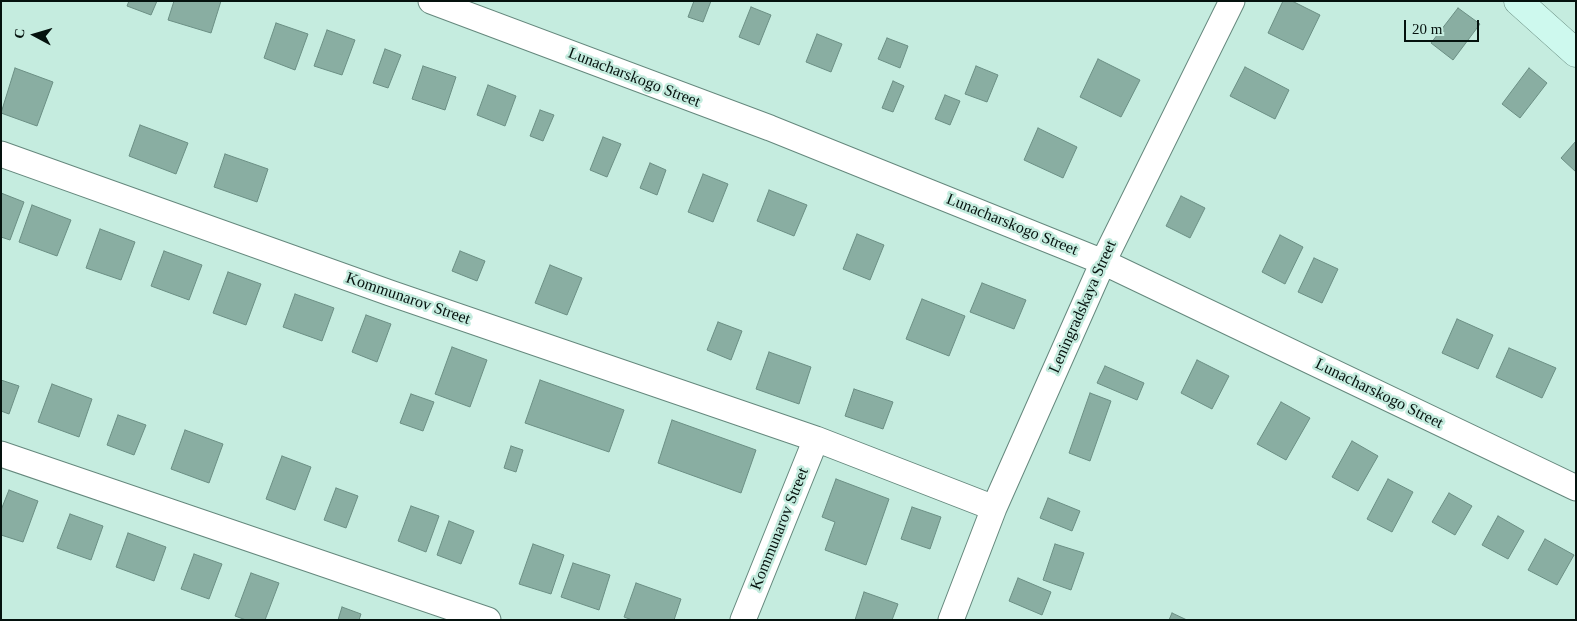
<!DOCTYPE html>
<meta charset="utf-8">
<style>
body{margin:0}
#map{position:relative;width:1577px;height:621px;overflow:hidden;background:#c5ecdf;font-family:"Times New Roman",serif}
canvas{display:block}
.frame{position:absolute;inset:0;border:2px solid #05120e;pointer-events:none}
.north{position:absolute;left:10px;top:10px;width:50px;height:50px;-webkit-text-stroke:4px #c5ecdf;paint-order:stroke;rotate:276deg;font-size:14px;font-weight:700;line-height:20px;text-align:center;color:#05120e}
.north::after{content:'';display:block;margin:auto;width:18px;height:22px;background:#05120e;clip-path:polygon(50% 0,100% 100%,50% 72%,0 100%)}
.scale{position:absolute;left:1404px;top:20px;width:75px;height:22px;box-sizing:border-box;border:2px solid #05120e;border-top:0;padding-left:6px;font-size:15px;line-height:18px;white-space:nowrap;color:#05120e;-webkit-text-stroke:4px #c5ecdf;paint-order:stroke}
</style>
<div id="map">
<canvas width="1577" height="621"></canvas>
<div class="frame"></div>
<div class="north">С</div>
<div class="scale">20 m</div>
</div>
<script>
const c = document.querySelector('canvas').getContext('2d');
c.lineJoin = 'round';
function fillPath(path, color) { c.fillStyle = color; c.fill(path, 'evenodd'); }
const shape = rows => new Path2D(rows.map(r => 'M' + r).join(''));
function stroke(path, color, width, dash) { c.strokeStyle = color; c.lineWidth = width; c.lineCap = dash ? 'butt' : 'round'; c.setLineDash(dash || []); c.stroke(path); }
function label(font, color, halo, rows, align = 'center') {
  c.font = font + ' "Times New Roman",serif'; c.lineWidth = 5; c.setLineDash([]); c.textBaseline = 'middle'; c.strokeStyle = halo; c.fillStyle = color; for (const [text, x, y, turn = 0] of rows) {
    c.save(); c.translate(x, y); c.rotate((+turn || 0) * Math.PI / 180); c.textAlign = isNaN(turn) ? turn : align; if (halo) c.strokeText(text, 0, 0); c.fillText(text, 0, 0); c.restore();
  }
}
const building = shape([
 [129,1,157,1,151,15,127,6,129,1],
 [174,1,221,1,211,33,168,20,174,1],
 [694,1,711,1,703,22,688,17,694,1],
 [1283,1,1292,1,1320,15,1303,50,1268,33,1283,1],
 [751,7,771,15,759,45,739,37,751,7],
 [1458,8,1480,24,1453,60,1431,43,1458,8],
 [276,23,308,34,295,70,264,58,276,23],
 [327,30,355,40,342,75,314,66,327,30],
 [817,34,842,44,831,72,806,62,817,34],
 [887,38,908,46,900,68,878,59,887,38],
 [385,49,401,55,388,88,373,83,385,49],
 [1098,59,1140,80,1121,117,1080,97,1098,59],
 [423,66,456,77,445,110,412,99,423,66],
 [976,66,998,75,987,102,965,94,976,66],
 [1245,67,1289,90,1275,119,1230,96,1245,67],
 [15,68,53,82,37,126,1,113,15,68],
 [1529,68,1547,83,1520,118,1502,104,1529,68],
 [893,81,904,86,893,112,882,108,893,81],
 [488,85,516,96,505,126,477,115,488,85],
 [945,95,960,101,950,125,935,119,945,95],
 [540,110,554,115,543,141,530,136,540,110],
 [140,125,188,143,176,174,129,156,140,125],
 [1038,128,1077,147,1063,178,1024,160,1038,128],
 [603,137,621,144,607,177,590,170,603,137],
 [1576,141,1576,172,1561,158,1576,141],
 [225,154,268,169,257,202,214,187,225,154],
 [650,163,666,170,657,195,640,188,650,163],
 [703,174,728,184,713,222,688,212,703,174],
 [769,190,807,205,794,236,757,221,769,190],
 [1,193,24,202,10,240,1,237,1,193],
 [1181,196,1205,208,1190,238,1166,226,1181,196],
 [32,205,71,220,57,256,19,242,32,205],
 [100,229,135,242,121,280,86,268,100,229],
 [857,234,884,245,870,280,843,269,857,234],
 [1280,235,1303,247,1285,284,1262,272,1280,235],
 [164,251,202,265,189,300,151,286,164,251],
 [460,251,485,261,477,281,452,271,460,251],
 [1314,258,1338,269,1322,303,1298,292,1314,258],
 [550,265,582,278,567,315,535,303,550,265],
 [228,272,261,284,246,325,213,313,228,272],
 [982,283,1026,300,1014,329,970,312,982,283],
 [295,294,334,308,322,341,283,327,295,294],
 [922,299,965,316,949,356,906,339,922,299],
 [366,315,391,324,377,362,352,352,366,315],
 [1457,319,1493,335,1478,369,1442,353,1457,319],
 [718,322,742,331,731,360,707,350,718,322],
 [452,347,487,360,470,407,435,394,452,347],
 [1509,348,1556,368,1542,398,1496,377,1509,348],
 [769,352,811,367,799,404,756,389,769,352],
 [1197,360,1229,376,1212,409,1181,393,1197,360],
 [1105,366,1144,383,1137,400,1097,383,1105,366],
 [1,380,19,386,9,414,1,411,1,380],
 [540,380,624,410,609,452,525,423,540,380],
 [52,384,92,399,79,437,38,422,52,384],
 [854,389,893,402,883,429,845,416,854,389],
 [1090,393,1111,401,1090,461,1069,453,1090,393],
 [411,394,434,402,423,431,400,423,411,394],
 [1281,402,1310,418,1286,460,1257,444,1281,402],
 [118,415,146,425,134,455,107,445,118,415],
 [672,420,756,450,741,493,658,463,672,420],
 [185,430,223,444,209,483,171,469,185,430],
 [1352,441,1378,456,1358,491,1332,477,1352,441],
 [511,446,523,450,516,472,504,468,511,446],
 [282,456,311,467,295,510,266,499,282,456],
 [836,479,889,499,866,565,825,550,835,522,822,517,836,479],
 [1388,479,1413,492,1392,532,1367,519,1388,479],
 [336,488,358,496,346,528,324,520,336,488],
 [9,490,38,501,23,542,1,535,1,510,9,490],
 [1449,493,1472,506,1455,535,1432,522,1449,493],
 [1048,498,1080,511,1072,531,1040,518,1048,498],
 [411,506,439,516,426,552,398,541,411,506],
 [912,507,941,517,930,549,901,539,912,507],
 [70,514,103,526,91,560,57,548,70,514],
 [1498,516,1524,531,1508,559,1482,545,1498,516],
 [449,521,474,531,461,564,437,555,449,521],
 [128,533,166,547,154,581,116,567,128,533],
 [1545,539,1574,555,1557,585,1528,570,1545,539],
 [533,544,564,555,551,594,519,584,533,544],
 [1055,544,1084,553,1071,590,1043,580,1055,544],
 [194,554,222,564,209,599,181,589,194,554],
 [573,563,610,575,599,610,561,597,573,563],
 [251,573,279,583,265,620,246,620,235,616,251,573],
 [1018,578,1051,592,1042,615,1009,601,1018,578],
 [636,583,681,599,674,620,632,620,624,617,636,583],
 [864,592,898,604,892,620,855,620,864,592],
 [342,607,361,614,359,620,338,620,342,607],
 [1172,613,1187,620,1169,620,1172,613]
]);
fillPath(building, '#89aea2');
stroke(building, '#6b8f84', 1);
const street = shape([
 [431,1,770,128,1103,262,1576,488],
 [1,154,390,293,816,439,994,508],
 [1,454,488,620],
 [743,620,816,439],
 [951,620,994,508,1103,262,1232,1]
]);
const secondary = shape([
 [1518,1,1576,53]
]);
stroke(street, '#65887d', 27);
stroke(secondary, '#65887d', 29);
stroke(street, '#fff', 25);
stroke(secondary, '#cef9ee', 28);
label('16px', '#05120e', '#c5ecdf', [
 ["Lunacharskogo Street",634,78,21],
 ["Lunacharskogo Street",1012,225,22],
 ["Kommunarov Street",408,299,19],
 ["Leningradskaya Street",1083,307,-66],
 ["Lunacharskogo Street",1379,394,26],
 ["Kommunarov Street",780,529,-68]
]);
</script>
